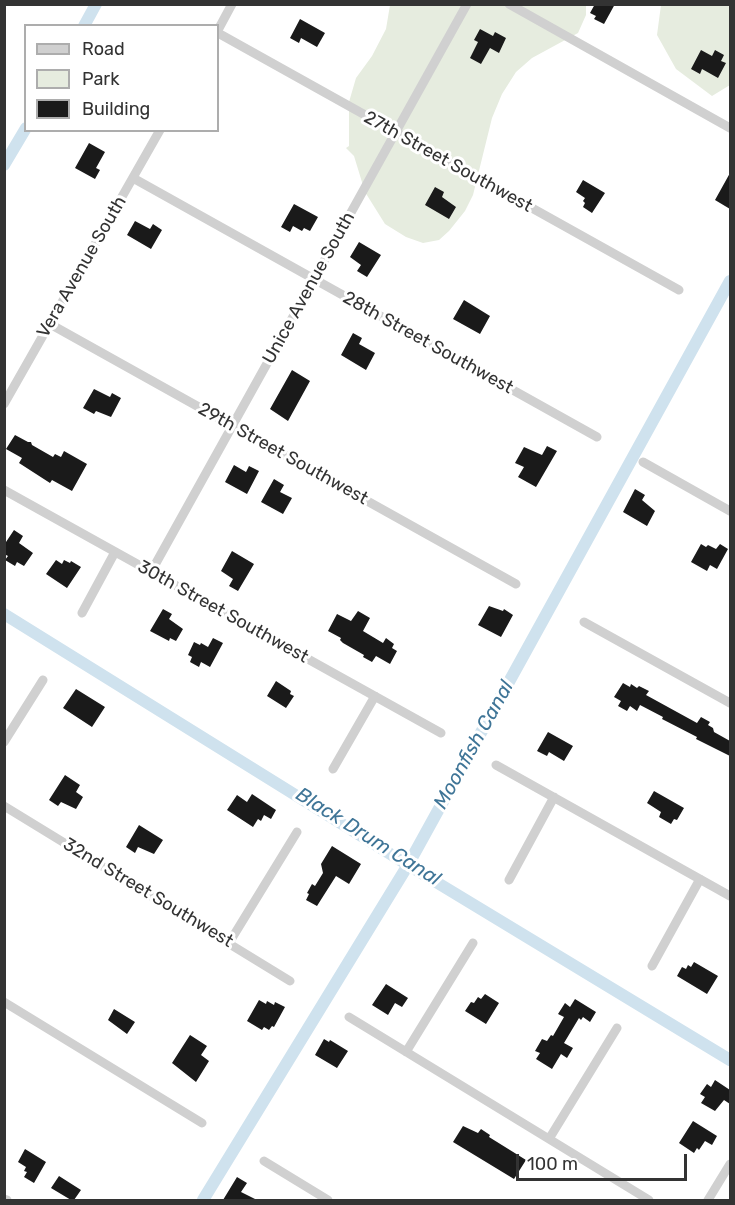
<!DOCTYPE html>
<style>
body{margin:0}
#map{position:relative;width:735px;height:1205px;overflow:hidden;background:#fff;font-family:Rubik,sans-serif}
canvas{display:block}
.frame{position:absolute;inset:0;border:6px solid #333;pointer-events:none}
.legend{position:absolute;left:24px;top:24px;width:195px;height:108px;box-sizing:border-box;background:#fff;border:2px solid #adadad;margin:0;padding:8px 10px;list-style:none;font-size:18px;color:#333}
.legend li{display:flex;align-items:center;gap:12px;height:30px}
.legend b{width:30px;border:2px solid #adadad}
.scale{position:absolute;left:516px;top:1154px;width:171px;height:27px;box-sizing:border-box;border:3px solid #333;border-top:0;padding-left:8px;font-size:18px;line-height:21px;white-space:nowrap;color:#333;-webkit-text-stroke:4px #fff;paint-order:stroke}
</style>
<div id="map">
<canvas width="735" height="1205"></canvas>
<div class="frame"></div>
<ul class="legend">
<li><b style="height:8px;background:#d0d0d0"></b>Road</li>
<li><b style="height:16px;background:#e6ecdf"></b>Park</li>
<li><b style="height:16px;background:#1a1a1a"></b>Building</li>
</ul>
<div class="scale">100 m</div>
</div>
<script>
const c = document.querySelector('canvas').getContext('2d');
c.lineJoin = 'round';
function fillPath(path, color) { c.fillStyle = color; c.fill(path, 'evenodd'); }
const shape = rows => new Path2D(rows.map(r => 'M' + r).join(''));
function stroke(path, color, width, dash) { c.strokeStyle = color; c.lineWidth = width; c.lineCap = dash ? 'butt' : 'round'; c.setLineDash(dash || []); c.stroke(path); }
function label(font, color, halo, rows, align = 'center') {
  c.font = font + ' Rubik,sans-serif'; c.lineWidth = 6; c.setLineDash([]); c.textBaseline = 'middle'; c.strokeStyle = halo; c.fillStyle = color; for (const [text, x, y, turn = 0] of rows) {
    c.save(); c.translate(x, y); c.rotate((+turn || 0) * Math.PI / 180); c.textAlign = isNaN(turn) ? turn : align; if (halo) c.strokeText(text, 0, 0); c.fillText(text, 0, 0); c.restore();
  }
}
fillPath(shape([
 [390,5,586,5,586,15,578,33,532,58,516,72,502,94,492,118,473,195,465,211,449,231,439,240,423,243,406,237,385,224,365,192,354,156,346,148,349,146,349,102,356,78,372,56,386,29],
 [661,5,730,5,730,85,712,96,676,69,657,35]
]), '#e6ecdf');
stroke(shape([
 [84,26,96,4],
 [4,165,26,128],
 [4,614,408,865,730,1060],
 [203,1200,408,865,730,281]
]), '#cfe2ee', 12);
fillPath(shape([
 [595,4,615,4,604,24,594,19,596,16,590,13],
 [300,19,325,33,317,47,301,38,299,43,290,38],
 [480,29,493,36,495,32,506,38,499,53,490,48,481,64,470,58,478,42,474,40],
 [701,50,712,56,715,50,724,55,721,61,726,63,718,78,702,69,700,74,691,69],
 [89,143,105,152,96,168,100,170,95,179,75,168],
 [730,173,730,209,715,200],
 [583,180,605,193,592,213,583,207,585,203,583,201,585,198,576,192],
 [435,187,444,192,442,197,456,207,449,219,425,205],
 [294,204,318,217,310,231,304,228,302,231,293,226,290,232,281,227],
 [135,221,150,229,153,224,162,230,151,249,127,235],
 [359,242,381,255,367,277,357,271,361,265,350,257],
 [464,300,490,316,480,334,453,319],
 [353,333,362,338,359,344,375,353,366,370,341,355],
 [292,370,310,381,288,421,270,409],
 [94,389,110,397,112,393,121,398,111,417,96,411,94,414,83,408],
 [15,435,28,442,31,442,32,445,53,457,55,454,61,457,64,451,87,464,72,491,52,480,50,483,19,463,22,458,6,449],
 [547,446,557,451,536,487,518,477,524,467,515,463,524,447,542,455],
 [234,465,246,472,249,466,259,471,247,494,225,482],
 [274,479,284,485,280,492,292,498,283,514,261,502],
 [635,489,645,495,642,500,655,511,647,526,623,512],
 [14,530,23,536,19,543,33,553,24,566,17,562,15,566,5,560,8,556,4,554,4,545],
 [701,544,706,547,708,545,716,549,720,544,728,549,717,569,710,565,707,571,691,562],
 [232,551,254,564,238,591,229,586,233,579,221,571],
 [56,560,62,564,64,560,70,563,71,561,81,567,67,588,46,574],
 [489,606,503,611,504,609,513,615,501,637,478,625],
 [163,609,172,614,169,619,183,629,176,641,170,638,169,641,150,631],
 [358,611,370,618,363,631,383,643,386,638,394,644,392,648,397,651,390,664,376,656,372,662,363,657,364,655,343,643,340,640,341,638,328,631,337,614,351,621],
 [213,638,223,643,210,667,201,662,199,667,190,662,192,657,188,655,194,642,200,645,201,643,208,647],
 [276,681,291,691,290,694,294,696,286,708,267,696],
 [623,683,630,687,631,684,637,688,639,686,649,691,646,695,697,723,701,717,710,722,708,725,713,728,714,732,730,741,730,756,696,739,697,737,662,719,663,717,640,705,637,711,630,706,627,711,618,706,621,701,614,697],
 [76,689,105,707,92,727,63,708],
 [548,732,573,746,564,761,549,752,547,756,537,751],
 [65,775,80,785,76,792,83,797,76,809,61,802,58,806,49,800],
 [654,791,684,808,677,820,674,819,671,824,659,817,661,812,647,803],
 [252,794,276,810,271,819,264,815,261,821,258,819,253,827,227,810,237,795,247,802],
 [139,825,163,840,154,854,138,847,135,853,126,847],
 [332,846,361,864,349,884,336,876,317,906,306,900,309,894,307,893,312,884,315,886,323,873,321,864],
 [694,962,718,976,707,994,677,976,682,967,686,969,688,965,691,967],
 [386,984,408,998,402,1007,395,1003,388,1015,372,1005],
 [485,994,499,1003,486,1024,465,1011,471,1002,474,1003,478,997,481,999],
 [575,999,596,1012,590,1022,583,1017,581,1020,579,1018,564,1043,573,1048,567,1058,561,1054,552,1069,536,1059,540,1053,535,1051,542,1039,547,1041,551,1035,553,1036,564,1017,558,1014,565,1003,570,1007],
 [259,1000,266,1004,267,1001,274,1005,275,1002,285,1007,274,1027,272,1026,269,1030,264,1027,262,1030,247,1021],
 [114,1009,135,1022,127,1034,108,1020],
 [190,1035,207,1046,201,1055,209,1061,196,1082,172,1063],
 [324,1039,329,1042,330,1040,348,1051,337,1068,315,1055],
 [715,1080,730,1090,730,1104,724,1100,715,1111,701,1103,705,1097,700,1094,707,1084,711,1087],
 [693,1121,717,1136,712,1145,705,1141,699,1150,697,1148,694,1153,679,1143],
 [463,1126,478,1133,481,1129,490,1135,489,1137,526,1160,514,1179,453,1142],
 [25,1149,46,1162,34,1183,24,1177,27,1172,24,1171,26,1167,18,1162],
 [59,1176,81,1190,74,1200,71,1200,51,1188],
 [237,1177,247,1183,241,1192,257,1200,223,1200]
]), '#1a1a1a');
stroke(shape([
 [509,4,730,128],
 [218,30,232,4],
 [218,33,679,290],
 [133,178,597,437],
 [50,324,516,584],
 [4,404,160,130],
 [643,462,730,511],
 [4,490,441,733],
 [151,572,467,4],
 [82,613,115,552],
 [584,622,730,703],
 [4,742,43,680],
 [496,765,730,896],
 [333,769,375,696],
 [4,806,290,981],
 [509,880,554,797],
 [229,943,297,832],
 [652,966,700,879],
 [4,1002,202,1123],
 [349,1017,649,1200],
 [406,1052,473,943],
 [549,1139,617,1028],
 [264,1161,328,1200],
 [4,1199,7,1200],
 [708,1200,730,1164]
]), '#d0d0d0', 9);
label('18px', '#333', '#fff', [
 ["27th Street Southwest",448,162,29],
 ["Vera Avenue South",82,267,-60],
 ["Unice Avenue South",309,288,-61],
 ["28th Street Southwest",428,343,29],
 ["29th Street Southwest",283,454,29],
 ["30th Street Southwest",223,612,29],
 ["32nd Street Southwest",148,893,31]
]);
label('italic 20px', '#3f7597', '#fff', [
 ["Moonfish Canal",474,745,-61],
 ["Black Drum Canal",368,837,32]
]);
</script>
